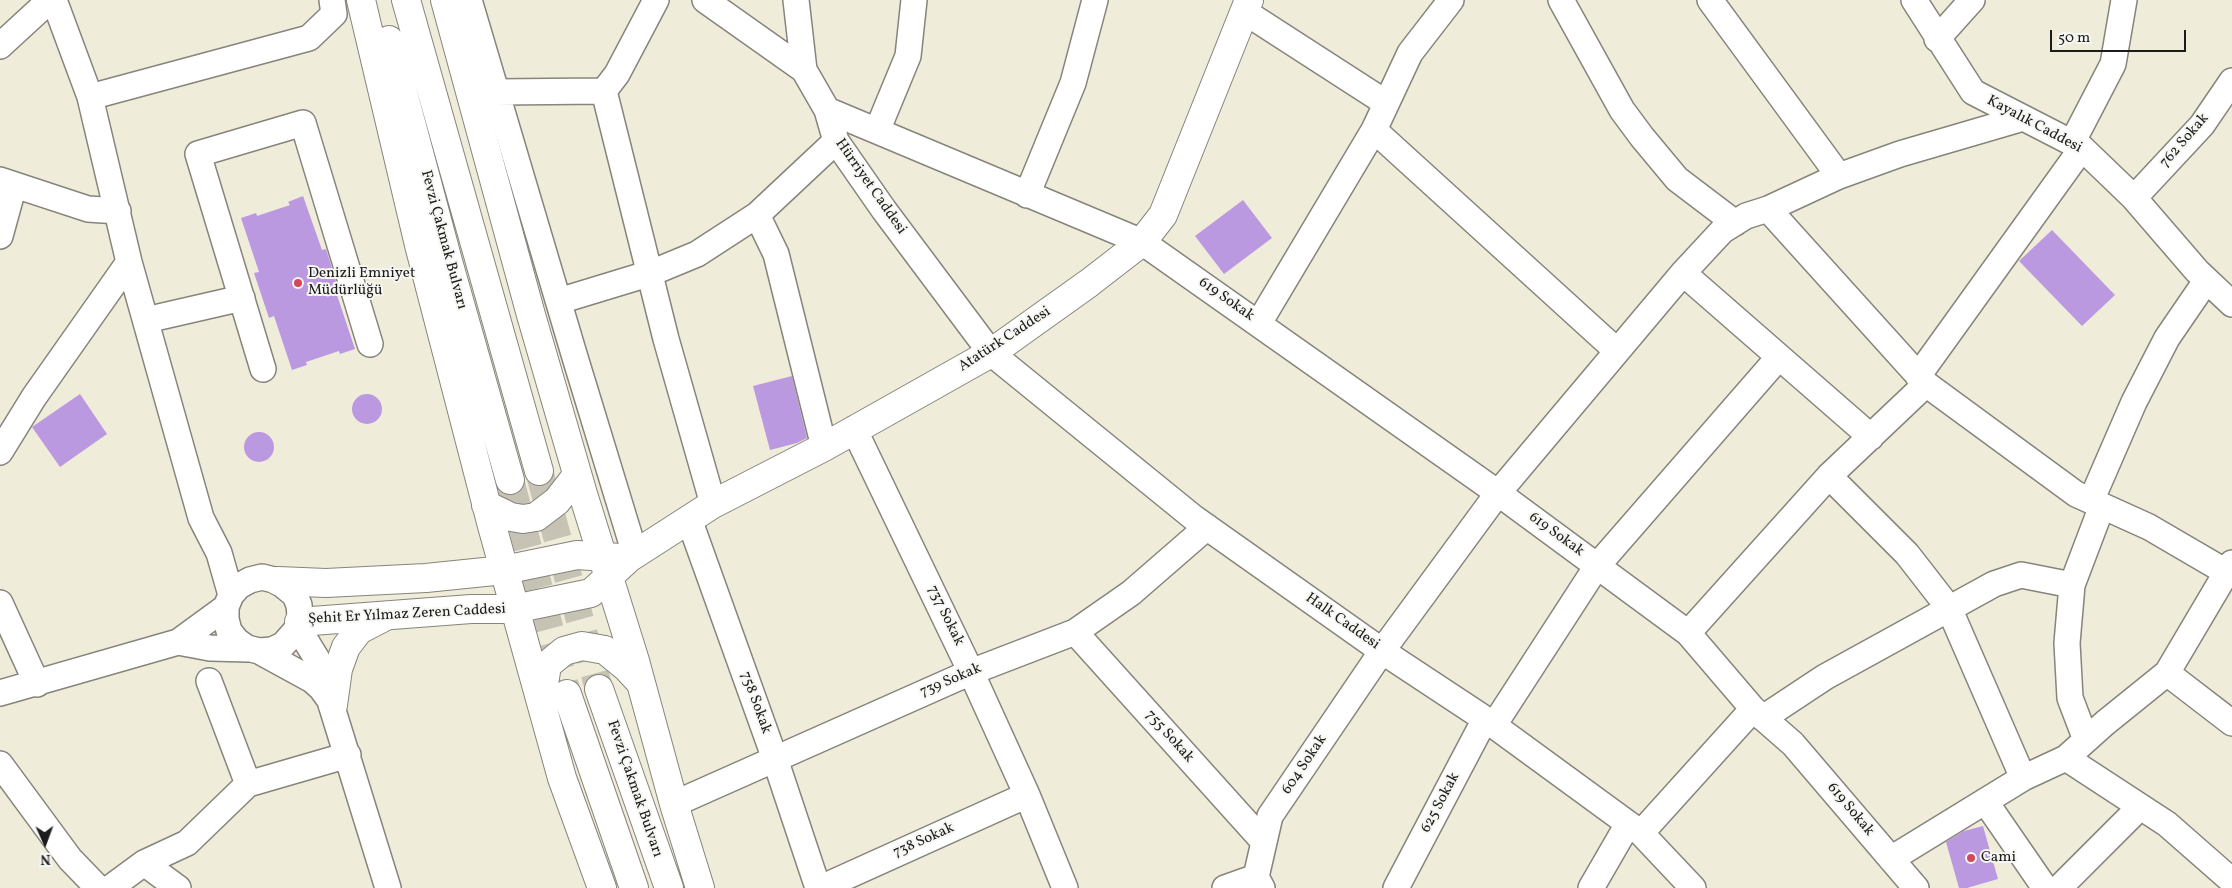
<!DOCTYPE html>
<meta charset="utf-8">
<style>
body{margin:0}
#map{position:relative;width:2232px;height:888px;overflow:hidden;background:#f0ecda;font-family:Vollkorn,serif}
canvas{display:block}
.north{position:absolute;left:20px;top:818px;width:50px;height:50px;-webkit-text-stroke:4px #f6f6f2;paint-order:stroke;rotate:178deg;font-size:14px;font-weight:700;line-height:20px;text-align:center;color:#1c1c1c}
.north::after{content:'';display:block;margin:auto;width:18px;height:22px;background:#1c1c1c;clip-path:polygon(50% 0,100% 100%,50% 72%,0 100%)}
.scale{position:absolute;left:2050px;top:30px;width:136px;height:22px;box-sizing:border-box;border:2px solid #1c1c1c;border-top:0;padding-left:6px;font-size:15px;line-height:18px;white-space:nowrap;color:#1c1c1c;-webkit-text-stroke:4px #f6f6f2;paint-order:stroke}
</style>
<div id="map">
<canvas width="2232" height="888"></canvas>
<div class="north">N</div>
<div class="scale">50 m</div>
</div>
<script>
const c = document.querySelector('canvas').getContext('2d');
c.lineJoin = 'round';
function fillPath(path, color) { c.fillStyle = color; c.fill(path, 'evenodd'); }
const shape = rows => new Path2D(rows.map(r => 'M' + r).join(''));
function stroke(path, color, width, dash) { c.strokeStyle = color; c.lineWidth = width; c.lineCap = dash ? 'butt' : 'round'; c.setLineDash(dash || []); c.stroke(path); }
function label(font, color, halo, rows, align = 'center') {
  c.font = font + ' Vollkorn,serif'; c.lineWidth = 4; c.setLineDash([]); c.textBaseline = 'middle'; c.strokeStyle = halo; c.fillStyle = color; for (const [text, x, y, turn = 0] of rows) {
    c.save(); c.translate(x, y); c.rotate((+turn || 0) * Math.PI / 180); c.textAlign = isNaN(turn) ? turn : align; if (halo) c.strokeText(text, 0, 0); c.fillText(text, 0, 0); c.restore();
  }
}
fillPath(shape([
 [303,196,322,250,326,249,340,294,337,295,355,349,340,354,339,351,306,362,307,365,292,370,274,316,269,318,254,273,259,272,241,218,256,213,257,216,290,205,288,202],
 [1243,200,1272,238,1224,274,1195,236],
 [2052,230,2115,295,2082,326,2019,261],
 [792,376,807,438,797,443,770,450,753,386],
 '352 409a15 15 0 1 1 30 0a15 15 0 1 1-30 0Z',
 [80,394,107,434,60,467,32,427],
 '244 447a15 15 0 1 1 30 0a15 15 0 1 1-30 0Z',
 [1983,826,1998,879,1967,888,1959,888,1946,842,1964,831]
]), '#bb99e0');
stroke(shape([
 [539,471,599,689],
 [510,480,567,694]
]), '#c6c2b4', 28, [28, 14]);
const minor = shape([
 [54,0,90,97,129,262,201,518,219,553,231,595,226,607,226,619,229,631,237,641,247,648,259,651,272,650,283,645,298,628,300,616,299,605,295,595,278,581,262,577,250,580,239,586,231,595],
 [469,0,574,354,635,554],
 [656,0,617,74,604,91,666,339,713,504],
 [705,0,804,70],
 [796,0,804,70,827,110,836,141,884,210,991,353,1194,518,1382,651,1485,719,1641,833,1693,888],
 [1561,0,1622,110,1642,137,1677,179,1735,223],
 [1710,0,1839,176],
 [1914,0,1973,92,2082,148,2134,198,2197,271,2232,304],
 [1245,12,1386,103],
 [1937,39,1972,0],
 [0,46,50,0],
 [496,92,604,91],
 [90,97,309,38,334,14,332,0],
 [827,110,1142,242,1498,493,1688,633,1753,709,1793,744,1916,888],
 [1374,130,1617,351],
 [877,131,908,56,914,0],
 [2072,143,2113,64,2124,0],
 [0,180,88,209,118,211],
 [1027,195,1073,83,1095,0],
 [2134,198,2202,125,2232,81],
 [1768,209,1926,384,2076,494,2149,527,2226,572,2232,573],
 [757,215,776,254,824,447],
 [0,236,14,185],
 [1683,273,1871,437],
 [559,301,651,273,697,254,757,215,836,141],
 [146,320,242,298],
 [1259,323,1374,130,1410,53,1451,0],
 [263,369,198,154,303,123,370,344],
 [1918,376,2082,148],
 [854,429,971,672,1027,795,1065,888],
 [0,452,34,397,129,262],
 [1829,476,1907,554,1949,608,2023,778],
 [2091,501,2134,402,2167,338,2206,281],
 [689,519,775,759,818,888],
 [0,603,37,684],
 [298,628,317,659,388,888],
 [1075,632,1264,842],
 [1688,633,1829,476,1926,384],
 [178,642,210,648,249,649],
 [259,651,312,680,321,688,329,699],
 [2167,673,2232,723],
 [209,681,248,784],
 [0,693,178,642,226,607],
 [1763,718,1825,677,1994,584,2021,575,2072,585],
 [1494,725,1597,566,1779,357],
 [2086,740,2070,698,2067,643,2072,585,2102,506],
 [2066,758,2167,824,2232,881],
 [0,764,70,859,98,888],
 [1985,801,2045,888],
 [674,804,971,672,1075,632,1131,593,1207,527],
 [1641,833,1753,709],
 [1891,859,2023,778,2066,758,2105,723,2167,673,2232,563],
 [144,863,178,888],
 [110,888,144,863,187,843,248,784,348,755],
 [821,888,1027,795],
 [1225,888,1256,877],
 [1262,888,1256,877,1270,816,1382,651,1498,493,1683,273,1722,231,1746,216,1768,209,1839,176,1900,154,2023,118],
 [1396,888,1485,719],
 [1591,888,1628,824],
 [2059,888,2140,807]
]);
const major = shape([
 [361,0,419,245,492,526,562,778,602,888],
 [406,0,539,471],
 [445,0,531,315,583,494,635,661,674,804,700,888],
 [389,40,448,261,510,480],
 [486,505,511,517,523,519,536,517,557,501,577,475],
 [278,581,326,583,426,578,504,570,577,555,620,558],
 [299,622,471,609,514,609,591,593,629,558,713,504,824,447,991,353,1089,283,1142,242,1163,215,1249,0],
 [599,689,669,888],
 [567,694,634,888],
 [542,697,547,665,564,651,582,646,605,650,627,668,640,682],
 [333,705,338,669,346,647,359,630,386,616]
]);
stroke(minor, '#86847b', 28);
stroke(major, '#86847b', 30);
stroke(minor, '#fff', 25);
stroke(major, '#fff', 28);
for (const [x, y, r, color] of [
 [298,283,5,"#d1495b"],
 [1971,858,5,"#d1495b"]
]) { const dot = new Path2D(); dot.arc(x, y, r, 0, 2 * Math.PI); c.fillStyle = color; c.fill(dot); stroke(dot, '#f6f6f2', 2); }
label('15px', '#1c1c1c', '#f6f6f2', [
 ["Kayalık Caddesi",2034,125,28],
 ["762 Sokak",2185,141,-49],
 ["Hürriyet Caddesi",870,187,55],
 ["Fevzi Çakmak Bulvarı",443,240,75],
 ["619 Sokak",1226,300,35],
 ["Atatürk Caddesi",1005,340,-33],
 ["619 Sokak",1556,535,36],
 ["Şehit Er Yılmaz Zeren Caddesi",407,615,-3],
 ["737 Sokak",945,616,64],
 ["Halk Caddesi",1342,622,35],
 ["739 Sokak",951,681,-23],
 ["758 Sokak",755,703,70],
 ["755 Sokak",1169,737,48],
 ["604 Sokak",1305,765,-56],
 ["Fevzi Çakmak Bulvarı",634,789,71],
 ["625 Sokak",1441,803,-62],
 ["619 Sokak",1850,810,50],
 ["738 Sokak",924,841,-24]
]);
label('15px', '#1c1c1c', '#f6f6f2', [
 ["Denizli Emniyet",308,274],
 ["Müdürlüğü",308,291],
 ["Cami",1981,858]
], 'left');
</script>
